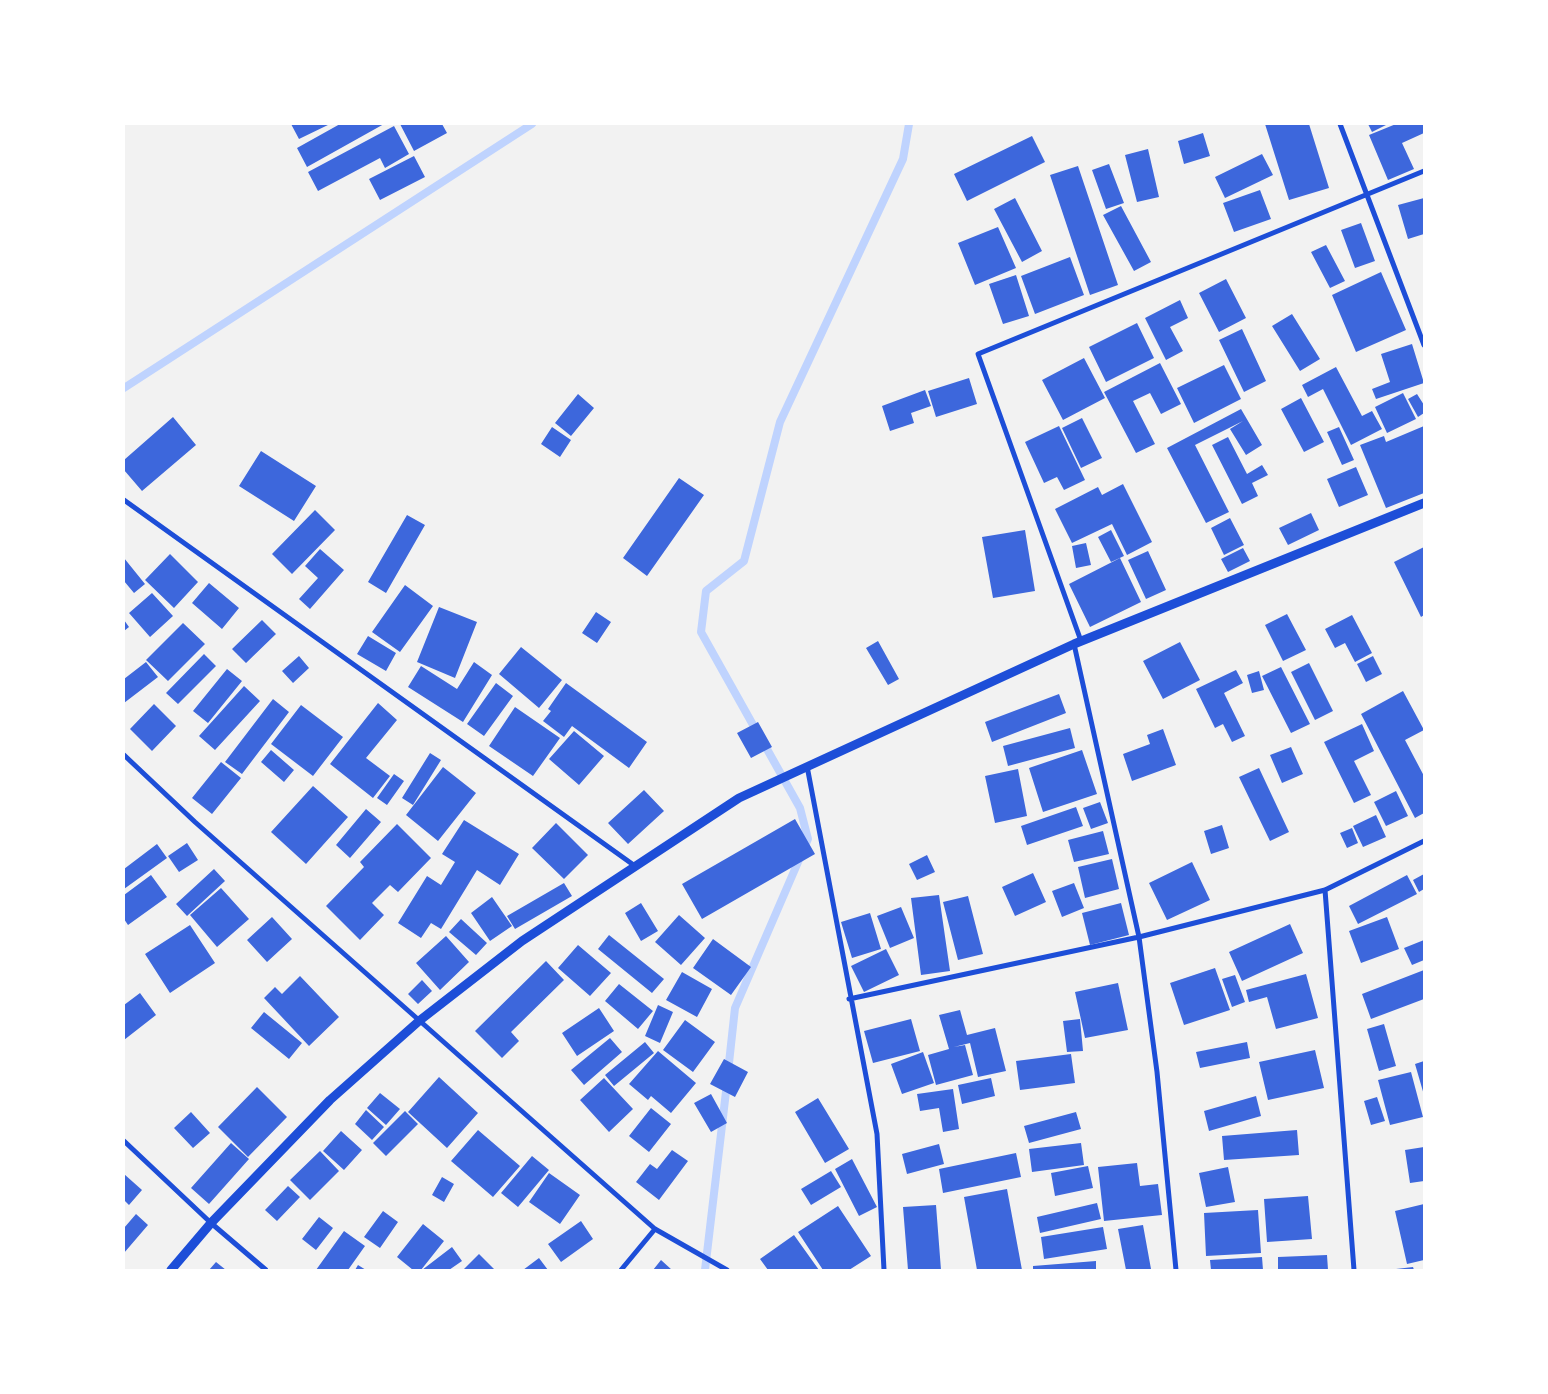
<!DOCTYPE html>
<style>
body{margin:0}
#map{position:relative;width:1548px;height:1394px;overflow:hidden;background:#f2f2f2;font-family:"Alegreya Sans",sans-serif}
canvas{display:block}
.frame{position:absolute;inset:0;border:125px solid #fff;pointer-events:none}
</style>
<div id="map">
<canvas width="1548" height="1394"></canvas>
<div class="frame"></div>
</div>
<script>
const c = document.querySelector('canvas').getContext('2d');
c.lineJoin = 'round';
const shape = rows => new Path2D(rows.map(r => 'M' + r).join(''));
function stroke(path, color, width, dash) { c.strokeStyle = color; c.lineWidth = width; c.lineCap = dash ? 'butt' : 'round'; c.setLineDash(dash || []); c.stroke(path); }
function fillPath(path, color) { c.fillStyle = color; c.fill(path, 'evenodd'); }
stroke(shape([
 [124,388,532,124],
 [757,732,701,632,706,591,744,561,780,422,903,159,909,124],
 [728,1072,735,1008,808,839,800,808,763,742],
 [705,1270,727,1083]
]), '#bfd3fe', 8);
fillPath(shape([
 [291,124,330,124,299,139],
 [340,124,384,124,307,167,297,148],
 [400,124,442,124,447,133,414,151],
 [1265,124,1309,124,1329,188,1289,200],
 [1368,124,1388,124,1372,132],
 [1396,124,1424,124,1424,133,1402,143,1414,169,1388,180,1369,135],
 [394,126,409,154,385,168,380,158,318,191,308,172],
 [1203,133,1210,156,1184,164,1178,141],
 [1032,136,1045,162,967,201,954,174],
 [1148,149,1159,197,1137,202,1125,155],
 [1262,154,1273,175,1225,198,1215,177],
 [414,156,425,177,380,200,369,179],
 [1109,164,1124,203,1106,209,1092,170],
 [1078,166,1118,285,1090,295,1050,175],
 [1260,190,1271,219,1234,232,1223,203],
 [1015,198,1042,251,1022,262,994,209],
 [1424,198,1424,234,1408,239,1398,205],
 [1121,206,1151,262,1134,271,1103,215],
 [1361,223,1375,261,1355,268,1341,230],
 [998,227,1016,268,975,285,958,243],
 [1326,245,1345,281,1330,288,1311,252],
 [1070,257,1084,295,1035,314,1021,276],
 [1381,272,1406,330,1356,352,1332,295],
 [1016,275,1029,316,1003,324,989,284],
 [1226,279,1246,318,1219,332,1199,293],
 [1180,300,1188,318,1170,327,1183,351,1166,360,1145,318],
 [1292,314,1320,359,1300,371,1272,326],
 [1137,323,1154,358,1106,382,1089,347],
 [1242,329,1266,381,1244,392,1219,340],
 [1412,344,1424,383,1376,399,1372,389,1390,382,1381,354],
 [1084,358,1105,398,1063,420,1042,380],
 [1160,363,1181,404,1161,414,1150,393,1133,401,1155,444,1136,453,1104,392],
 [1224,365,1241,399,1194,423,1177,388],
 [1336,367,1362,416,1372,411,1382,429,1351,445,1323,389,1308,397,1302,385],
 [969,378,977,404,936,417,928,391],
 [925,390,931,406,911,413,914,423,890,431,882,406],
 [1403,393,1416,419,1387,433,1375,407],
 [578,394,594,408,571,436,555,423],
 [1417,394,1424,405,1424,413,1418,417,1408,399],
 [1301,398,1324,442,1304,452,1281,409],
 [1241,409,1262,445,1246,455,1230,429,1243,421,1195,445,1229,512,1206,523,1167,448],
 [173,417,196,445,142,491,124,470,124,460],
 [1082,418,1102,458,1081,468,1062,428],
 [1059,426,1085,480,1064,490,1057,477,1044,483,1025,442],
 [1424,426,1424,493,1386,508,1360,445,1384,436,1386,442],
 [552,427,571,440,560,457,541,444],
 [1339,427,1354,460,1342,465,1327,432],
 [1228,437,1247,474,1262,465,1268,475,1252,483,1258,496,1242,504,1212,445],
 [261,451,316,486,294,521,239,486],
 [1356,467,1368,495,1339,507,1327,479],
 [679,478,704,495,647,576,623,558],
 [1123,484,1152,542,1127,555,1112,524,1072,543,1055,509,1098,487,1102,495],
 [315,510,335,530,292,574,272,554],
 [1311,513,1319,530,1288,545,1279,528],
 [407,515,425,525,386,593,368,582],
 [1230,518,1244,545,1224,555,1211,528],
 [1025,530,1035,591,993,598,982,537],
 [1111,530,1124,556,1111,562,1098,537],
 [1086,543,1091,565,1076,568,1072,546],
 [1424,547,1424,615,1421,617,1394,562],
 [1243,548,1250,561,1228,572,1221,559],
 [320,549,344,570,310,609,299,599,318,578,305,566],
 [1148,551,1166,590,1146,599,1128,560],
 [170,554,198,582,174,608,145,580],
 [124,558,145,584,134,593,124,581],
 [1120,558,1141,602,1090,627,1069,584],
 [209,583,239,608,222,629,192,603],
 [405,585,433,606,400,652,372,632],
 [152,593,173,616,150,637,129,613],
 [439,607,477,622,455,678,417,662],
 [596,612,611,622,597,643,582,633],
 [1287,614,1306,650,1283,661,1265,625],
 [1352,615,1372,653,1355,662,1345,643,1335,648,1325,629],
 [124,620,129,627,124,631],
 [262,620,276,634,246,663,232,649],
 [183,623,205,644,168,681,146,660],
 [368,636,396,653,386,671,357,654],
 [878,641,899,679,888,685,866,648],
 [1180,642,1200,680,1163,699,1143,661],
 [521,647,562,680,539,708,499,674],
 [204,654,216,666,178,704,166,693],
 [299,656,309,668,293,683,282,671],
 [1373,656,1382,674,1366,682,1357,664],
 [146,662,158,677,124,703,124,679],
 [474,662,492,675,463,722,408,687,421,666,457,689],
 [1309,663,1333,711,1315,720,1291,672],
 [1281,667,1310,724,1291,733,1262,676],
 [227,669,242,681,208,723,193,711],
 [1236,670,1243,683,1224,693,1245,736,1232,742,1223,724,1215,728,1196,689],
 [1259,671,1264,690,1252,693,1247,675],
 [496,683,513,696,484,736,467,724],
 [566,683,647,742,629,768,572,726,564,737,543,721,551,711,548,709],
 [244,686,260,701,215,750,199,736],
 [1403,691,1424,730,1405,740,1424,776,1424,813,1415,818,1361,714],
 [1059,694,1066,713,992,742,985,722],
 [273,699,289,712,242,774,225,762],
 [378,703,397,720,366,758,390,776,373,798,330,764],
 [154,704,176,726,152,751,130,729],
 [301,705,343,737,313,776,271,744],
 [515,707,560,738,533,776,489,746],
 [758,722,772,747,751,758,737,733],
 [1362,724,1374,751,1354,761,1371,795,1354,803,1324,742],
 [1070,728,1075,748,1008,766,1003,746],
 [1163,729,1176,765,1132,781,1123,754,1150,744,1147,735],
 [574,731,604,756,579,785,549,759],
 [1291,747,1303,774,1282,783,1270,755],
 [271,750,294,770,284,782,261,762],
 [1082,750,1097,794,1043,812,1029,768],
 [430,753,441,760,413,805,402,798],
 [221,762,241,778,212,814,192,798],
 [443,767,476,793,438,841,406,815],
 [1259,768,1289,832,1270,841,1239,777],
 [1018,769,1027,816,995,823,985,776],
 [394,774,404,781,387,805,377,798],
 [313,786,348,817,306,864,271,832],
 [644,790,664,811,628,844,608,823],
 [1396,791,1408,816,1386,826,1374,802],
 [1100,802,1108,823,1091,829,1083,808],
 [1076,807,1083,826,1027,845,1021,826],
 [366,809,381,822,350,858,336,845],
 [1376,815,1386,837,1363,847,1353,826],
 [795,819,815,854,702,919,682,884],
 [464,820,519,854,500,885,477,870,441,929,431,923,421,938,398,923,427,876,441,885,455,862,442,854],
 [556,823,588,855,564,879,532,848],
 [397,824,431,858,398,892,390,885,372,903,384,915,360,940,326,906,364,867,360,862],
 [1222,825,1229,848,1211,854,1204,831],
 [1352,828,1358,843,1347,848,1340,833],
 [1103,831,1109,854,1074,862,1068,840],
 [187,843,198,860,179,872,168,856],
 [157,844,167,858,124,889,124,869],
 [927,855,935,872,917,880,909,864],
 [1112,859,1119,889,1085,898,1078,867],
 [1192,862,1210,900,1167,920,1149,883],
 [214,869,225,881,187,916,176,904],
 [1033,873,1046,902,1015,916,1002,887],
 [1424,874,1424,889,1419,892,1413,880],
 [151,875,167,897,128,925,124,919,124,895],
 [1407,875,1417,894,1358,924,1349,906],
 [564,883,572,896,515,929,507,916],
 [1074,883,1084,908,1062,917,1052,891],
 [221,888,249,919,217,947,190,915],
 [939,895,950,971,921,975,911,898],
 [968,896,983,954,958,960,943,902],
 [492,897,512,926,490,941,471,913],
 [641,903,658,931,641,941,625,913],
 [1121,903,1129,935,1090,945,1082,913],
 [901,907,914,938,890,948,877,916],
 [870,913,881,949,852,958,841,922],
 [679,915,705,938,681,965,655,942],
 [272,917,292,939,267,962,247,940],
 [1387,917,1399,949,1361,963,1349,931],
 [461,919,487,943,476,955,449,932],
 [1290,924,1303,953,1242,981,1229,952],
 [190,925,215,963,170,993,145,954],
 [609,935,664,979,652,993,598,949],
 [446,936,469,962,440,990,416,963],
 [713,939,751,967,731,995,693,968],
 [1424,940,1424,960,1412,965,1404,948],
 [578,945,611,973,590,996,558,968],
 [886,949,899,975,864,992,851,966],
 [546,961,564,980,511,1032,519,1041,502,1058,475,1031],
 [1215,968,1230,1010,1184,1025,1170,983],
 [1424,970,1424,999,1371,1019,1362,994],
 [682,972,712,989,697,1017,666,1000],
 [1306,974,1318,1018,1276,1029,1267,997,1249,1002,1246,990],
 [1235,975,1245,1002,1232,1007,1222,979],
 [300,976,339,1017,309,1046,264,998,275,987,282,994],
 [422,980,432,991,418,1004,408,994],
 [1118,983,1128,1030,1085,1038,1075,992],
 [619,984,653,1011,638,1029,605,1001],
 [140,993,156,1015,124,1040,124,1005],
 [658,1005,673,1012,660,1043,645,1036],
 [599,1008,614,1031,577,1056,562,1033],
 [960,1010,967,1035,995,1028,1006,1071,978,1077,970,1043,954,1047,965,1045,973,1075,936,1085,928,1055,949,1049,939,1015],
 [264,1012,302,1043,289,1059,251,1028],
 [911,1019,920,1051,873,1063,864,1031],
 [1080,1019,1083,1051,1067,1052,1063,1021],
 [685,1020,715,1042,693,1072,663,1050],
 [1384,1024,1396,1066,1379,1071,1367,1029],
 [610,1038,622,1052,584,1085,571,1070],
 [645,1042,654,1053,614,1086,605,1075],
 [1247,1042,1250,1058,1200,1068,1196,1052],
 [1315,1050,1324,1088,1268,1100,1259,1062],
 [658,1051,696,1083,671,1113,651,1096,648,1100,629,1084],
 [923,1052,934,1083,902,1094,891,1064],
 [1071,1054,1075,1083,1020,1090,1016,1061],
 [724,1059,748,1072,735,1097,710,1084],
 [1424,1061,1424,1095,1415,1064],
 [1411,1072,1423,1117,1390,1125,1378,1080],
 [439,1077,478,1113,447,1148,408,1112],
 [604,1078,633,1109,609,1132,580,1100],
 [991,1078,995,1096,962,1104,958,1085],
 [257,1087,287,1117,248,1157,218,1127],
 [953,1089,959,1129,943,1132,939,1108,920,1111,917,1094],
 [380,1093,400,1109,386,1125,367,1108],
 [711,1094,727,1123,711,1132,694,1103],
 [1256,1096,1261,1116,1209,1131,1204,1111],
 [1377,1097,1385,1121,1371,1125,1364,1101],
 [818,1098,849,1149,825,1163,795,1112],
 [651,1108,671,1124,649,1152,629,1136],
 [366,1110,384,1127,372,1140,355,1124],
 [405,1111,418,1124,386,1156,373,1143],
 [191,1112,210,1133,193,1148,174,1128],
 [1076,1112,1081,1129,1029,1143,1024,1126],
 [478,1130,520,1166,493,1197,451,1161],
 [1297,1130,1299,1155,1224,1160,1222,1136],
 [341,1131,362,1150,344,1170,323,1151],
 [231,1143,249,1159,209,1204,191,1188],
 [1081,1143,1084,1165,1032,1172,1029,1149],
 [939,1144,944,1164,907,1174,902,1154],
 [1424,1147,1424,1181,1410,1183,1405,1150],
 [672,1150,688,1161,659,1200,636,1182,650,1164,657,1169],
 [320,1151,339,1171,310,1200,290,1180],
 [1016,1153,1021,1177,943,1193,939,1169],
 [532,1156,549,1170,518,1207,501,1193],
 [852,1159,877,1207,859,1216,835,1169],
 [1137,1163,1140,1186,1158,1184,1162,1215,1104,1221,1098,1167],
 [1088,1166,1093,1188,1055,1196,1051,1173],
 [1228,1167,1235,1202,1206,1207,1199,1173],
 [831,1171,841,1187,811,1205,801,1189],
 [549,1173,580,1195,560,1224,529,1202],
 [124,1174,142,1190,129,1205,124,1200],
 [442,1177,454,1184,444,1202,432,1195],
 [288,1186,300,1197,277,1221,265,1210],
 [1007,1189,1022,1270,977,1270,964,1197],
 [1308,1196,1312,1239,1267,1242,1264,1199],
 [1097,1203,1101,1219,1040,1233,1037,1217],
 [1424,1204,1424,1260,1407,1264,1395,1211],
 [936,1205,941,1270,908,1270,903,1207],
 [838,1206,871,1256,849,1270,823,1270,798,1232],
 [1258,1210,1261,1253,1206,1256,1204,1213],
 [383,1211,398,1222,380,1248,364,1237],
 [136,1214,148,1225,124,1253,124,1228],
 [319,1217,333,1228,316,1250,302,1239],
 [581,1221,593,1239,561,1262,548,1244],
 [423,1224,444,1241,421,1270,413,1270,397,1257],
 [1143,1225,1151,1269,1126,1270,1118,1229],
 [1103,1227,1107,1249,1044,1259,1041,1237],
 [344,1231,365,1246,348,1270,316,1270],
 [794,1235,819,1270,768,1270,760,1259],
 [452,1247,462,1261,449,1270,422,1270],
 [479,1254,495,1270,463,1270],
 [1327,1255,1328,1270,1278,1270,1278,1257],
 [1262,1257,1263,1270,1211,1270,1210,1260],
 [539,1258,548,1270,523,1270],
 [661,1260,672,1270,653,1270],
 [1096,1261,1096,1270,1033,1270,1033,1266],
 [216,1262,226,1270,209,1270],
 [358,1265,366,1270,355,1270],
 [1413,1267,1414,1270,1396,1270,1396,1269]
]), '#3d67dc');
stroke(shape([
 [1340,124,1424,345],
 [124,500,635,866],
 [1081,641,978,354,1424,171],
 [1074,644,1139,937,1157,1072,1176,1270],
 [124,755,195,822,655,1229,727,1270],
 [807,766,877,1134,884,1270],
 [1325,890,1354,1270],
 [849,999,1139,937,1325,890,1424,841],
 [124,1141,211,1223,266,1270],
 [621,1270,655,1229]
]), '#1d4ed8', 5);
stroke(shape([
 [171,1270,211,1223,330,1100,419,1021,522,941,739,798,1074,644,1424,503]
]), '#1d4ed8', 9);
</script>
